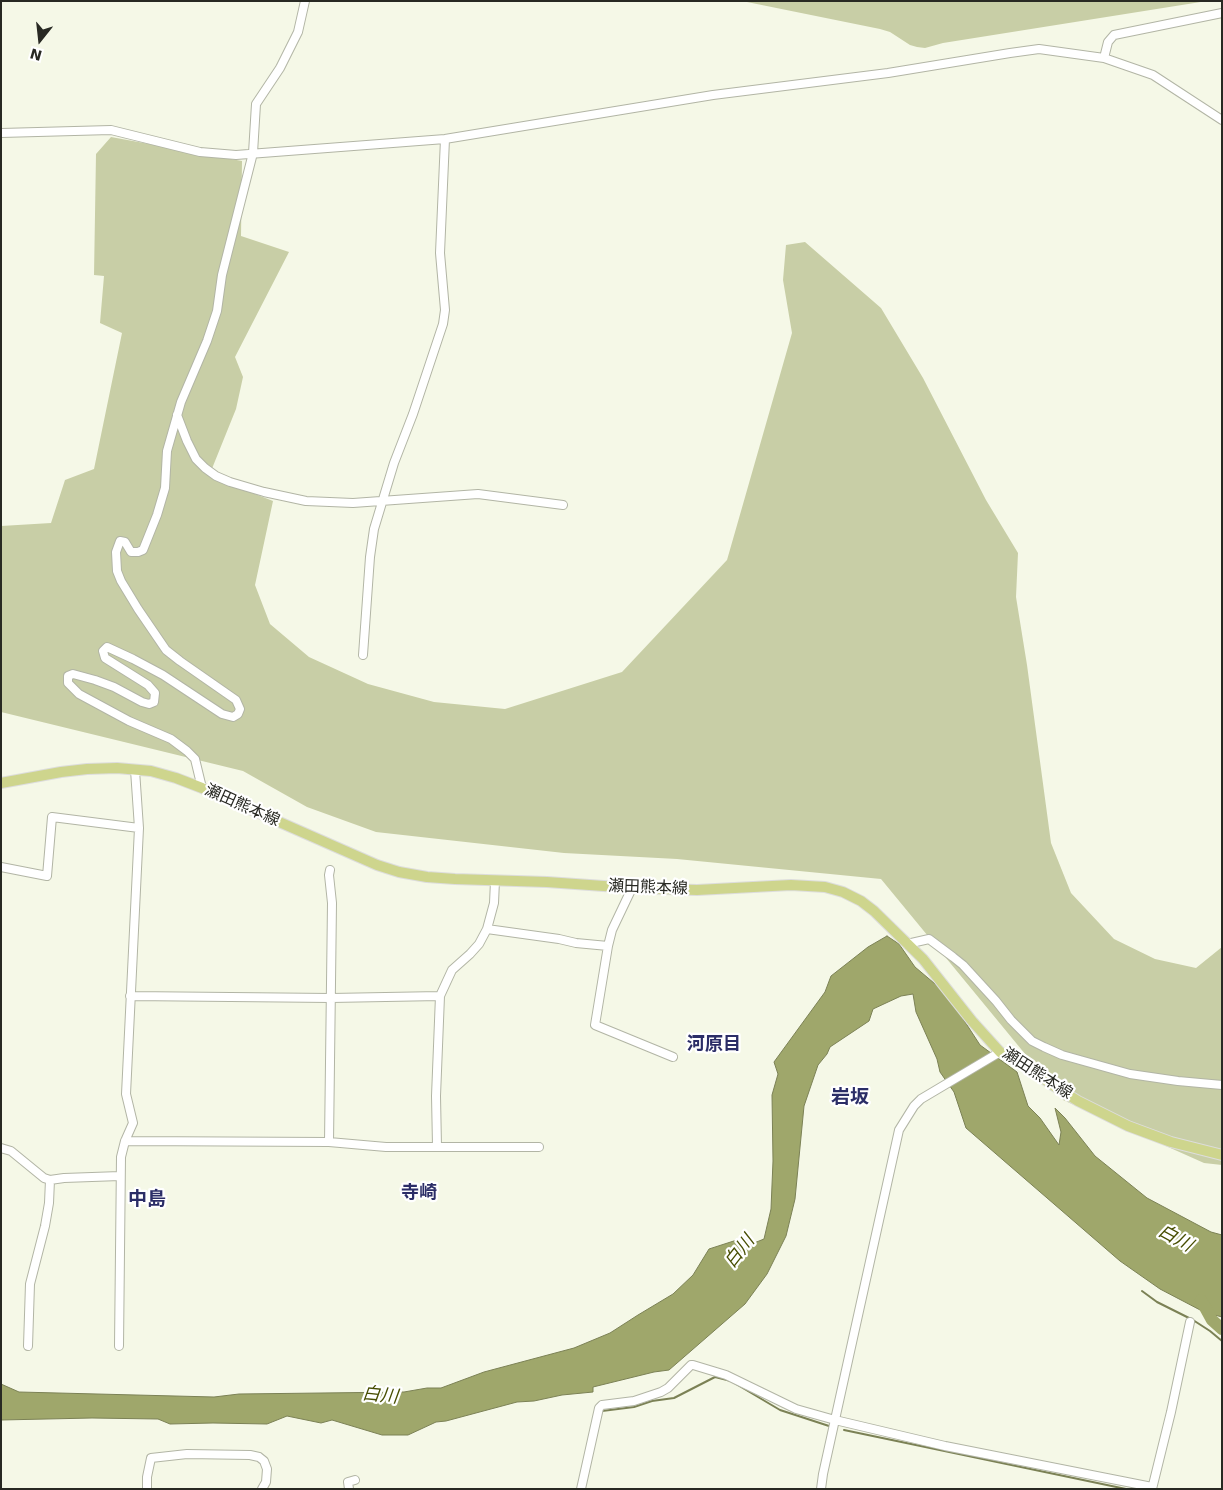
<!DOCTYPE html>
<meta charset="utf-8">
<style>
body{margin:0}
#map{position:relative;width:1223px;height:1490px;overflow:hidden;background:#f5f8e7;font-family:"DejaVu Sans",sans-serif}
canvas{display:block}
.frame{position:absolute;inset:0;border:2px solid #282923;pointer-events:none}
.north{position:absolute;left:15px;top:15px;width:50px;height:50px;-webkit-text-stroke:4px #fff;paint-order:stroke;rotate:196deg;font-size:14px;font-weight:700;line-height:20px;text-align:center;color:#282923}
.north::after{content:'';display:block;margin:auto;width:18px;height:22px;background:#282923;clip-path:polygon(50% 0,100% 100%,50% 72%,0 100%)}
</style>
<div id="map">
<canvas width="1223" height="1490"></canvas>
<div class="frame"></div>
<div class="north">N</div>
</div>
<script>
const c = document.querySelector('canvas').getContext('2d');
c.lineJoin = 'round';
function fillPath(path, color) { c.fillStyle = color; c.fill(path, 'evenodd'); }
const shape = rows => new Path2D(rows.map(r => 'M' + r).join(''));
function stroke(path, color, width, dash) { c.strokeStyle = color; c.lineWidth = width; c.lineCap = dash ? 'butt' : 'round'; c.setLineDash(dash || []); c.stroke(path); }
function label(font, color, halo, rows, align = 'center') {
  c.font = font + ' "DejaVu Sans","Noto Sans JP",sans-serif'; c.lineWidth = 4.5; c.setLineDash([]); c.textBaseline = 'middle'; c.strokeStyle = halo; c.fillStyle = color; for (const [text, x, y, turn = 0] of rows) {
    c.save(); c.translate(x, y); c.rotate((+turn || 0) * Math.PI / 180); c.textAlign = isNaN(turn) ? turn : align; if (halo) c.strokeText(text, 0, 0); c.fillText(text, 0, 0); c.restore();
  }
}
fillPath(shape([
 [742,1,1207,1,943,43,925,48,917,47,910,45,890,32,880,29],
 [111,137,242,161,241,236,289,252,235,357,243,377,236,409,209,476,273,501,255,585,270,624,309,657,368,684,434,702,505,709,622,672,727,560,792,333,783,280,786,245,805,242,881,308,923,378,986,500,1018,553,1016,597,1027,665,1051,843,1071,893,1114,939,1155,959,1196,968,1222,947,1222,1165,1204,1163,1063,1100,881,879,677,859,564,853,376,832,307,807,243,771,1,712,1,526,51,523,65,480,94,469,122,333,100,323,104,276,94,275,96,154]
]), '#c8cea6');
const water = shape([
 [887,936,899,944,915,967,947,994,980,1045,1017,1072,1028,1106,1040,1118,1059,1145,1061,1132,1055,1108,1065,1118,1095,1156,1147,1198,1211,1232,1222,1235,1222,1317,1204,1312,1160,1289,1120,1261,966,1128,954,1092,940,1072,937,1059,916,1012,913,994,901,996,873,1009,869,1021,830,1047,827,1054,818,1065,804,1106,795,1199,786,1236,767,1274,745,1304,669,1370,654,1372,593,1387,593,1392,562,1395,534,1401,517,1402,446,1421,436,1422,408,1435,382,1435,332,1420,321,1423,287,1416,267,1424,213,1423,170,1424,158,1419,92,1418,1,1420,1,1384,19,1392,214,1397,239,1394,404,1392,427,1388,441,1388,484,1372,574,1348,610,1333,638,1315,673,1294,693,1275,709,1249,743,1238,754,1243,764,1239,771,1209,773,1161,772,1095,778,1074,774,1062,825,992,831,976,868,947,887,936]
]);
fillPath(water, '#9fa76b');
stroke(water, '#7b8155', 1);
stroke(shape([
 [1142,1291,1157,1302,1193,1320,1210,1331,1222,1341],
 [602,1411,634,1407,652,1401,674,1398,715,1377,731,1381,780,1410,829,1426],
 [844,1430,1126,1489]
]), '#7b8155', 2);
stroke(shape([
 [1201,1300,1212,1320,1222,1329]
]), '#9fa76b', 12);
const minor = shape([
 [1104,58,1108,42,1114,35,1222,13],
 [1,133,111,130,200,152,236,155,445,139,713,95,888,73,1010,53,1039,49,1104,58,1153,75,1222,120],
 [177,415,187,441,196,459,205,468,216,476,230,482,264,492,306,501,353,503,478,494,563,505],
 [363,655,370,557,374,529,394,463,413,414,443,324,445,310,440,253,445,139],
 [202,788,195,759,187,751,171,739,129,721,79,694,68,683,68,676,73,674,95,680,114,687,142,702,149,704,154,702,155,693,148,685,105,658,103,651,107,647,133,659,163,675,222,714,233,717,238,714,240,709,236,700,180,661,166,650,138,609,121,581,117,571,116,552,120,541,125,542,131,552,138,552,143,550,157,515,165,488,167,451,181,402,207,341,217,311,222,275,253,153,256,104,280,68,298,32,305,1],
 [1,867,47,876,52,817,139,828],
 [632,888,612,930,608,946,595,1025,673,1057],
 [487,929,559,939,576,943,608,946],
 [907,944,929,939,953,957,963,965,996,1001,1011,1020,1032,1041,1044,1047,1062,1055,1130,1074,1178,1081,1222,1085],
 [130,996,331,998,440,996],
 [125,1141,329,1142,386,1147,539,1147],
 [329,1142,332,903,329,875,330,870],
 [437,1146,436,1096,440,996,452,970,470,954,479,944,487,929,494,903,495,881],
 [1,1148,11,1151,44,1178,50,1180,64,1178,120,1176],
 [28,1346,30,1284,45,1226,49,1203,50,1180],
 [119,1346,121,1157,125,1141,133,1123,126,1094,139,828,135,770],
 [147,1489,147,1477,151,1458,187,1454,250,1455,259,1457,264,1461,267,1469,266,1482,262,1489],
 [349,1489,348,1482,355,1480],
 [581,1489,599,1408,602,1405,634,1401,661,1392,668,1388,691,1365,693,1365,726,1375,796,1409,835,1420,945,1446,1152,1487],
 [821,1489,823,1474,899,1130,914,1106,921,1099,1000,1052],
 [1152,1489,1171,1412,1190,1322]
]);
const major = shape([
 [1,783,61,772,87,769,117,768,151,771,176,778,202,788,377,865,399,872,427,877,455,879,547,882,632,888,697,890,791,885,825,887,843,892,861,901,874,911,923,959,972,1021,1000,1052,1024,1065,1054,1086,1078,1101,1128,1126,1171,1142,1222,1155]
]);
stroke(minor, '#b2b5a5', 10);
stroke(major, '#dddddc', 12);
stroke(minor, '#fff', 8);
stroke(major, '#ced58d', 10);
label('16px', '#282923', '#fff', [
 ["瀬田熊本線",242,806,24],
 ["瀬田熊本線",648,888,2],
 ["瀬田熊本線",1037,1074,33]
]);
label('bold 18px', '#2b2d67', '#fff', [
 ["河原目",714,1045],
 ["寺崎",419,1193]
]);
label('italic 18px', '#484e03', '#fff', [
 ["白川",1175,1239,29],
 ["白川",740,1252,-52],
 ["白川",380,1396,6]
]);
label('bold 19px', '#2b2d67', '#fff', [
 ["岩坂",850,1098],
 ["中島",147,1200]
]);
</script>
